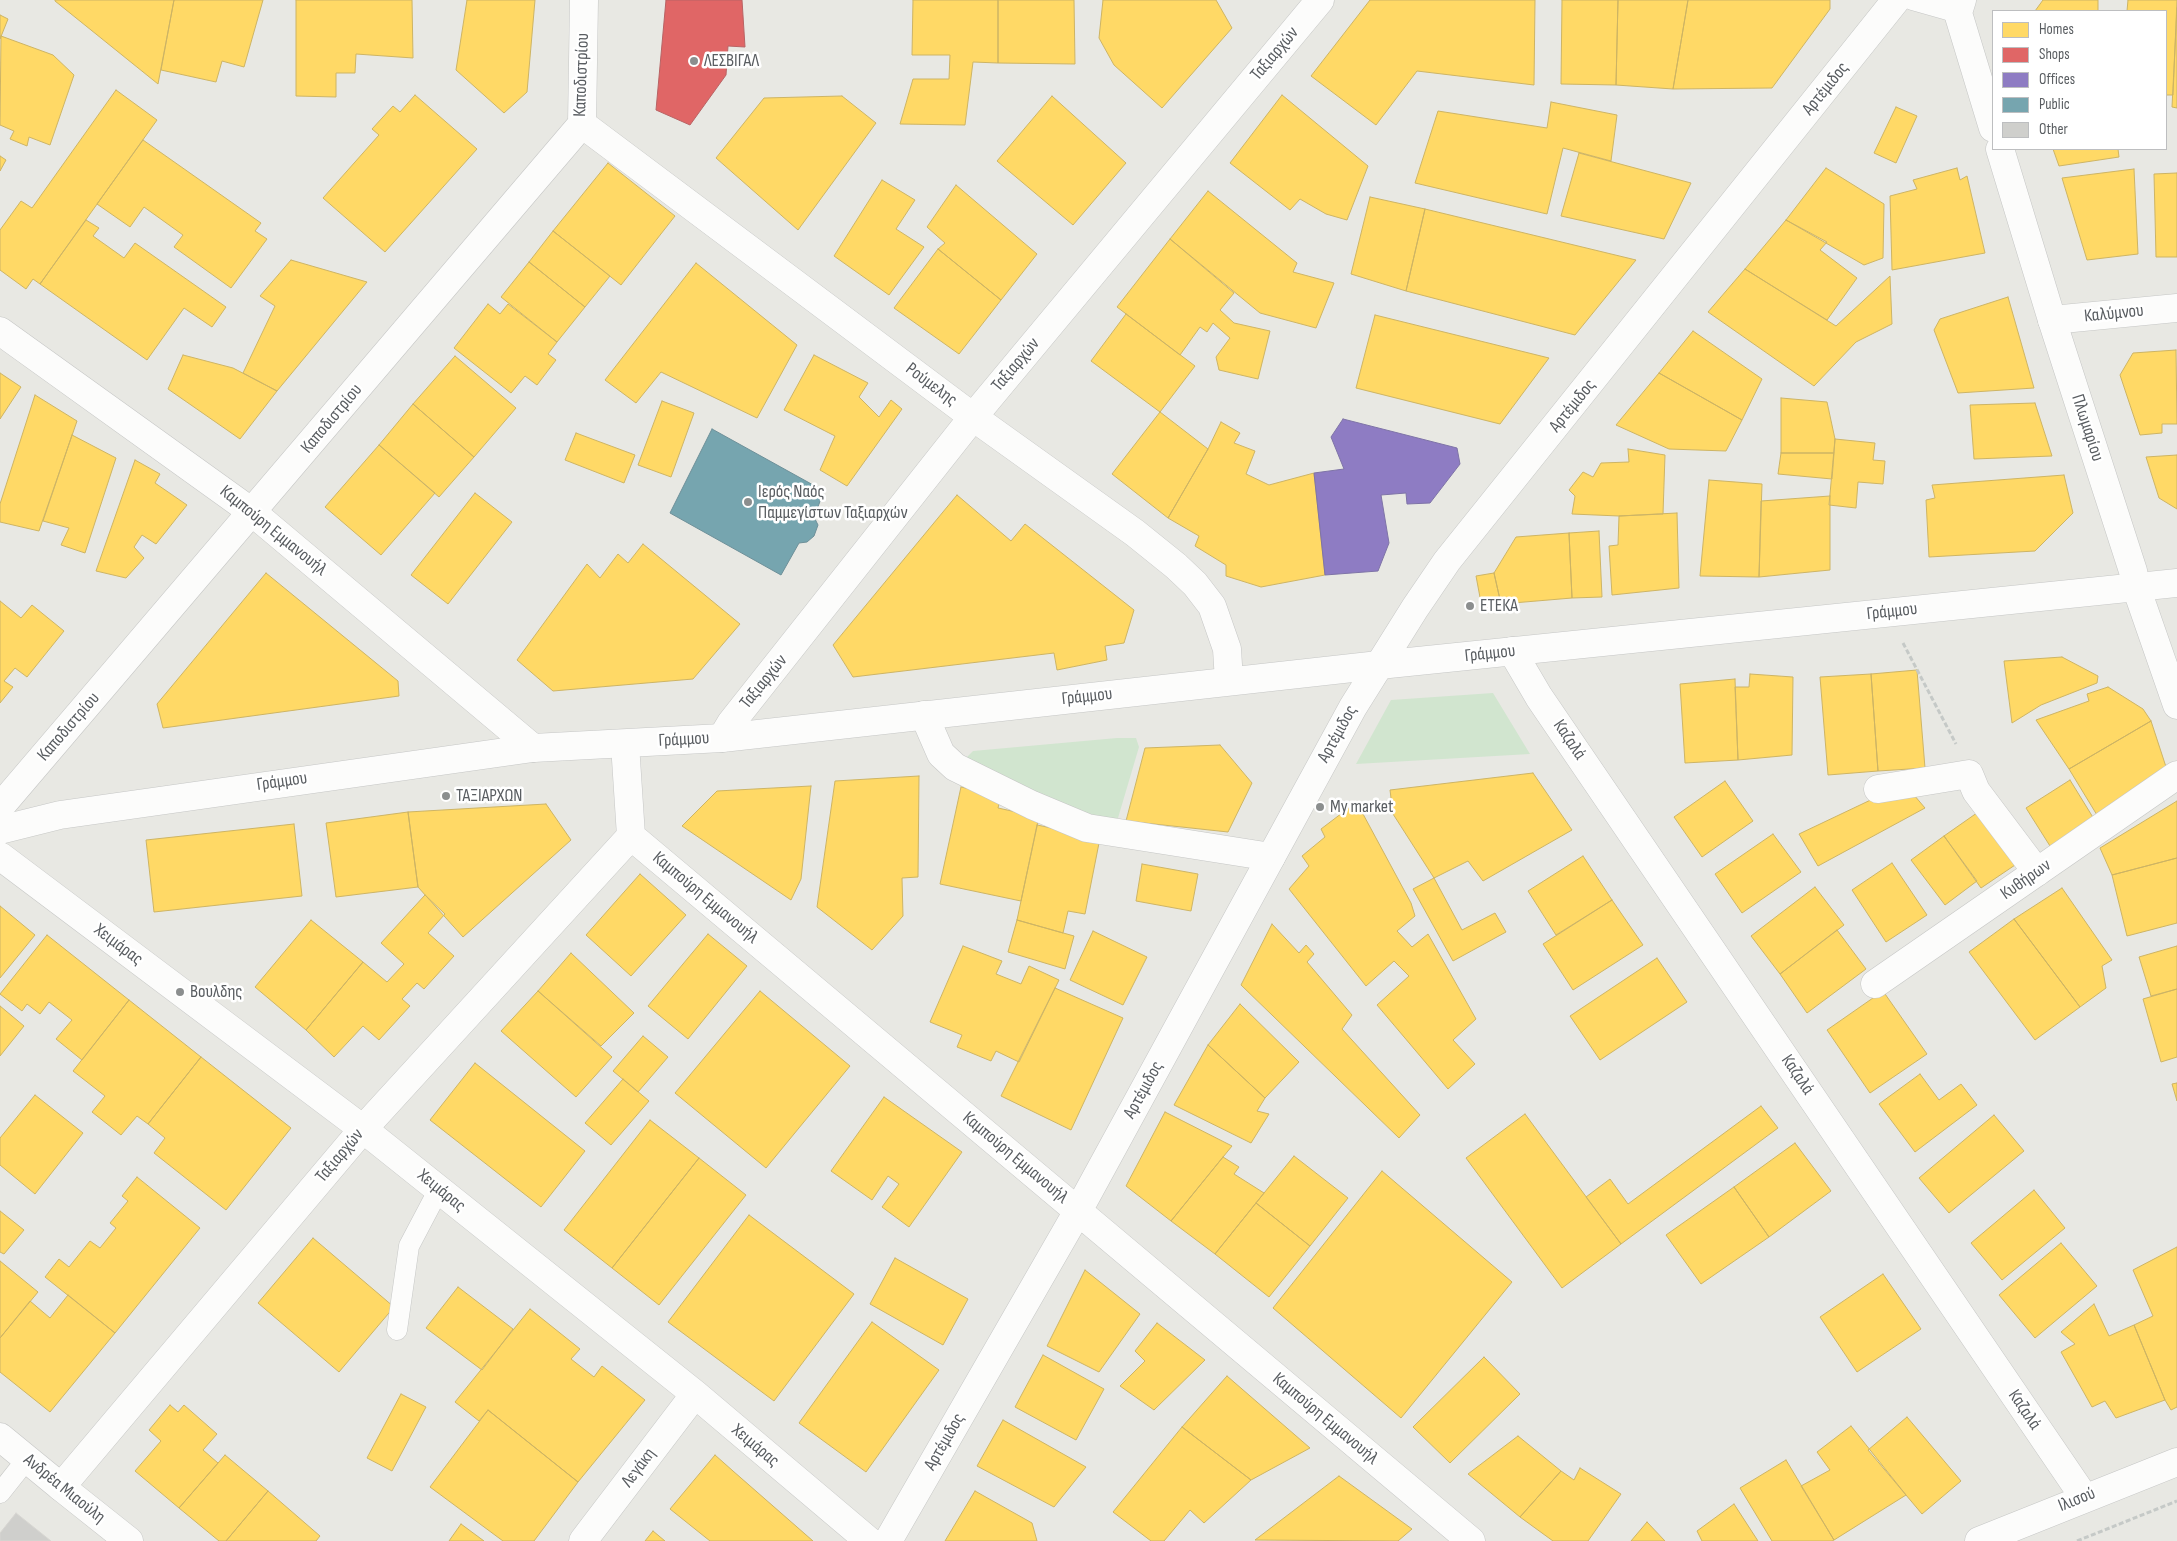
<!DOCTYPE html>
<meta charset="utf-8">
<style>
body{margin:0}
#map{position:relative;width:2177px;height:1541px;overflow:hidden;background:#e8e8e3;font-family:"Sofia Sans Condensed",sans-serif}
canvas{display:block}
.legend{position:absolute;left:1992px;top:10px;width:175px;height:140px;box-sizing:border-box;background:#fff;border:1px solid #bdbec0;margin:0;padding:6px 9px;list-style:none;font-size:15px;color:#595d61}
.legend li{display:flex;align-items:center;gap:10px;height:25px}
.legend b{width:25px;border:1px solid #bdbec0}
</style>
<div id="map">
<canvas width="2177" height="1541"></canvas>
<ul class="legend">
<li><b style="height:14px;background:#ffd966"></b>Homes</li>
<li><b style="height:14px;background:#e06666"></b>Shops</li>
<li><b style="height:14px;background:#8e7cc3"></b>Offices</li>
<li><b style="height:14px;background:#76a5af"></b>Public</li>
<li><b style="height:14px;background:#cfcfcc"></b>Other</li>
</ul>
</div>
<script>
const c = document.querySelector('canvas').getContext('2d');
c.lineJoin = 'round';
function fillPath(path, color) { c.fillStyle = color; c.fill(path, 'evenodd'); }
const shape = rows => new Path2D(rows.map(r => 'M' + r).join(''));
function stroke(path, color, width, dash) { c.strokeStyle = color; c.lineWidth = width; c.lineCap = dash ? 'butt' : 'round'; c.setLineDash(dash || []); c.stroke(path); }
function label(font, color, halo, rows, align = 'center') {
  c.font = font + ' "Sofia Sans Condensed",sans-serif'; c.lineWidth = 5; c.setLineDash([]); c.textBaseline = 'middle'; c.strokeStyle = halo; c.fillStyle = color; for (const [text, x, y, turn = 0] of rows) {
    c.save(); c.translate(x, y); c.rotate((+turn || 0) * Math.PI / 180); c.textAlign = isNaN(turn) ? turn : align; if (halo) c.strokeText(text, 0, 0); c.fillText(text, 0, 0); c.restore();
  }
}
fillPath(shape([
 [1493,693,1530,754,1356,764,1391,700],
 [1117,738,1136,738,1139,747,1118,818,1102,820,1079,817,965,759,973,751]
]), '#d1e5cf');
const homes = shape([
 [174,0,263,0,244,67,222,61,216,82,161,70,174,0],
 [174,0,158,84,55,1,55,0,174,0],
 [296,0,412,0,413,58,356,54,355,73,336,73,336,97,296,96,296,0],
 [467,0,535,0,527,92,504,113,456,70,467,0],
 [913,0,998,0,998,63,973,62,965,125,900,124,913,79,949,79,950,55,912,55,913,0],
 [998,0,1074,0,1075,64,998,63,998,0],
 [1103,0,1216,0,1232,28,1162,108,1114,65,1099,38,1103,0],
 [1370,0,1535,0,1534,85,1417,71,1376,125,1311,76,1370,0],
 [1562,0,1618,0,1616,85,1561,84,1562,0],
 [1618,0,1688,0,1673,89,1616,85,1618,0],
 [1688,0,1830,0,1830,9,1772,88,1673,89,1688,0],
 [2043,0,2098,0,2098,11,2035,11,2043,0],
 [2128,0,2177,0,2173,95,2166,95,2166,11,2127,11,2128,0],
 [2177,8,2177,108,2172,107,2177,8],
 [0,15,8,19,0,39,0,15],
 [1,36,53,55,74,75,50,145,29,137,27,146,10,139,14,131,0,125,1,36],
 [116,90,157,120,40,284,33,279,26,289,0,270,0,230,21,201,32,208,116,90],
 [415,95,477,149,385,252,323,198,379,135,372,129,393,106,400,112,415,95],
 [1282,95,1368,166,1347,220,1326,214,1300,199,1290,210,1230,163,1282,95],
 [842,96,876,123,798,230,716,158,764,98,842,96],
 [1052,96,1126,163,1073,225,997,161,1052,96],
 [1551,102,1617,115,1611,161,1563,148,1547,214,1415,183,1438,111,1547,128,1551,102],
 [1896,107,1917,116,1896,163,1874,153,1896,107],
 [143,140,261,223,255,231,267,239,231,288,174,247,183,235,144,207,130,227,97,204,143,140],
 [2053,149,2118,149,2119,157,2059,166,2053,149],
 [1579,153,1691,183,1664,239,1561,216,1579,153],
 [0,156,6,160,0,171,0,156],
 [608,163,675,216,621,285,553,231,608,163],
 [1826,168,1884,204,1883,258,1864,265,1786,220,1826,168],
 [1957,168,1960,180,1967,176,1985,253,1892,270,1890,196,1917,189,1913,180,1957,168],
 [2134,169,2138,254,2087,260,2062,178,2134,169],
 [2177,173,2177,257,2156,257,2154,174,2177,173],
 [882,180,915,200,896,229,924,247,889,295,834,256,882,180],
 [956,185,1037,254,1001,300,938,249,945,243,927,227,956,185],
 [1208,191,1297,263,1293,272,1334,283,1316,328,1260,313,1170,239,1208,191],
 [1370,197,1425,209,1406,291,1351,274,1370,197],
 [1425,209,1636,260,1575,335,1406,291,1425,209],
 [86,220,99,228,93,236,124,258,135,243,226,307,212,327,184,308,147,360,40,284,86,220],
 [1786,220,1827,242,1820,250,1857,278,1827,320,1745,269,1786,220],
 [553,231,610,276,585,307,529,262,553,231],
 [1170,239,1234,293,1220,310,1234,323,1270,331,1258,379,1219,370,1216,357,1230,338,1213,323,1207,332,1200,327,1180,355,1117,307,1170,239],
 [938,249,1001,300,959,354,894,308,938,249],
 [291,260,367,282,277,391,243,373,275,306,260,296,291,260],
 [529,262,585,307,557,342,501,297,529,262],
 [696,263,797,345,757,418,661,372,636,403,605,380,696,263],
 [1745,269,1836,326,1890,276,1892,324,1856,342,1814,386,1708,312,1745,269],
 [2008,297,2034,388,1958,393,1934,330,1940,319,2008,297],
 [488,304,500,314,508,304,557,342,548,354,556,360,537,385,525,376,511,393,454,348,488,304],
 [1126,314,1195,366,1160,412,1091,361,1126,314],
 [1375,315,1549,358,1500,424,1356,388,1375,315],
 [1693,331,1762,379,1742,420,1659,373,1693,331],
 [2176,350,2177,424,2162,424,2162,433,2140,435,2120,375,2133,353,2176,350],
 [183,355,233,368,277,391,240,439,168,389,183,355],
 [814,355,868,383,859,397,879,417,891,400,902,409,847,486,820,470,835,436,784,410,814,355],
 [455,356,516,408,474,457,413,404,455,356],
 [0,373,21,387,0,419,0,373],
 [1659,373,1742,420,1726,451,1669,449,1616,425,1659,373],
 [35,395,77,421,39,531,0,522,0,504,35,395],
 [1781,398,1827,402,1835,439,1834,453,1781,453,1781,398],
 [662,401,694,413,671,477,638,465,662,401],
 [2035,403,2052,456,1974,459,1970,405,2035,403],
 [413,404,474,457,439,497,379,445,413,404],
 [1160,412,1208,449,1168,518,1112,474,1160,412],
 [1221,422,1240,433,1234,443,1255,451,1246,474,1269,485,1314,473,1325,575,1261,587,1226,576,1226,565,1195,546,1199,536,1168,518,1208,449,1221,422],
 [576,433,635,455,624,483,565,460,576,433],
 [72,435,116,458,85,553,61,545,69,528,43,521,72,435],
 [1835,439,1875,443,1873,460,1885,461,1883,484,1858,482,1856,508,1829,505,1835,439],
 [379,445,435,493,381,555,325,507,379,445],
 [1628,449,1665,455,1663,514,1619,516,1572,514,1575,496,1569,490,1583,472,1593,477,1601,463,1629,462,1628,449],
 [1781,453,1834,453,1832,479,1778,474,1781,453],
 [2177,455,2177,509,2159,498,2146,457,2177,455],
 [135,460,160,474,155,483,187,505,156,544,142,535,134,547,144,558,126,578,96,571,135,460],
 [2064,475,2073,513,2035,551,1929,557,1926,500,1935,498,1932,485,2064,475],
 [1709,480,1762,484,1759,577,1700,576,1709,480],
 [475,493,512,522,448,604,411,575,475,493],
 [957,495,1011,541,1025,524,1134,610,1124,643,1105,646,1107,660,1057,670,1054,653,853,677,833,645,957,495],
 [1830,496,1830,570,1759,577,1761,501,1830,496],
 [1677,513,1679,588,1612,595,1609,546,1618,545,1619,516,1677,513],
 [1599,531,1602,597,1572,598,1569,533,1599,531],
 [1569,533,1572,598,1501,604,1494,573,1516,537,1569,533],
 [643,544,740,624,693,679,553,691,517,660,587,564,600,578,618,554,628,563,643,544],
 [266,573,398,681,399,696,163,728,157,704,266,573],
 [1494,573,1501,604,1482,608,1476,576,1494,573],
 [0,601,21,618,32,605,64,631,27,677,15,668,4,681,13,687,0,703,0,601],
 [2062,657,2098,676,2097,683,2041,705,2012,723,2004,661,2062,657],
 [1917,670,1925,768,1878,771,1871,674,1917,670],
 [1750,674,1793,677,1792,755,1738,760,1735,687,1749,687,1750,674],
 [1871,674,1878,771,1828,775,1820,677,1871,674],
 [1735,679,1738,760,1685,763,1680,684,1735,679],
 [2108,687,2143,709,2151,721,2069,769,2036,720,2089,701,2087,694,2108,687],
 [2151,721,2169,776,2100,820,2069,769,2151,721],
 [1220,745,1252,783,1228,832,1126,821,1145,748,1220,745],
 [1533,773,1572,830,1483,881,1468,861,1434,878,1393,814,1390,790,1533,773],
 [919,776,918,877,902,878,903,916,872,950,817,907,835,781,919,776],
 [2070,780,2094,819,2050,846,2026,808,2070,780],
 [1725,781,1753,821,1702,857,1674,817,1725,781],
 [811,786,801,879,791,900,682,826,717,791,811,786],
 [961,787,1001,796,998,808,1039,817,1021,901,940,884,961,787],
 [1898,787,1914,795,1925,808,1818,866,1799,834,1898,787],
 [2177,801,2177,858,2112,875,2100,848,2177,801],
 [546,804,571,840,463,937,418,887,408,812,546,804],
 [1350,807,1363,814,1411,903,1415,916,1397,931,1412,947,1428,934,1476,1019,1453,1040,1475,1064,1448,1089,1377,1005,1409,976,1394,961,1366,986,1289,889,1309,866,1302,856,1325,837,1321,829,1350,807],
 [1984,808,2021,861,1981,888,1944,836,1984,808],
 [408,812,418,887,336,897,326,823,408,812],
 [294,824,302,896,154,912,146,840,294,824],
 [1037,825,1100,838,1085,914,1068,911,1063,933,1017,920,1037,825],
 [1773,834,1801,872,1742,913,1715,874,1773,834],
 [1944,836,1977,881,1945,905,1911,860,1944,836],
 [1583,856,1612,900,1556,935,1528,891,1583,856],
 [2177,858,2177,923,2127,936,2112,875,2177,858],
 [1892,863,1927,915,1886,942,1852,890,1892,863],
 [1142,864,1198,874,1191,911,1136,901,1142,864],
 [640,874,686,915,631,976,586,935,640,874],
 [1434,878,1462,930,1495,913,1506,932,1453,961,1413,889,1434,878],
 [1815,887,1844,925,1780,974,1751,936,1815,887],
 [2062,888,2112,960,2102,966,2106,988,2080,1007,2014,919,2062,888],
 [425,895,445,914,428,933,454,956,424,989,417,983,402,999,410,1006,379,1040,363,1026,334,1057,306,1030,363,962,387,982,404,964,381,943,425,895],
 [1612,900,1643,945,1573,990,1543,944,1612,900],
 [0,906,35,935,0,978,0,906],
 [2014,919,2080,1007,2035,1040,1969,952,2014,919],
 [311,920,363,962,306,1030,255,987,311,920],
 [1017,920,1074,936,1065,969,1008,952,1017,920],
 [1272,924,1299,953,1306,945,1314,954,1307,962,1352,1015,1342,1029,1420,1115,1399,1138,1241,985,1272,924],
 [1837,930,1866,969,1807,1013,1780,974,1837,930],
 [1093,931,1147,957,1123,1005,1070,980,1093,931],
 [708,934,747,966,688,1039,648,1006,708,934],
 [47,935,129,1000,82,1060,56,1039,72,1020,49,1002,40,1014,27,1004,22,1011,0,994,47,935],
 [963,946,1002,961,996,974,1021,984,1029,966,1059,980,1019,1062,996,1051,991,1061,957,1047,962,1035,930,1022,963,946],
 [2177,946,2177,989,2151,996,2139,957,2177,946],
 [571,953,634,1013,601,1046,538,991,571,953],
 [1657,958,1687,1002,1600,1060,1570,1016,1657,958],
 [1055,988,1123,1018,1071,1130,1001,1096,1055,988],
 [2177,989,2177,1057,2161,1062,2143,999,2177,989],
 [538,991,612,1057,576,1097,501,1031,538,991],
 [760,991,850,1066,766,1168,675,1093,760,991],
 [1883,991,1927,1054,1870,1093,1827,1030,1883,991],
 [129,1000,201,1057,148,1124,137,1116,121,1135,92,1112,105,1096,73,1071,129,1000],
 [1240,1004,1299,1062,1265,1098,1208,1045,1240,1004],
 [0,1006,24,1026,0,1056,0,1006],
 [643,1036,668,1057,638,1092,613,1071,643,1036],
 [1208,1045,1265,1098,1257,1111,1269,1114,1251,1143,1174,1105,1208,1045],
 [201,1057,291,1128,226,1210,154,1153,165,1138,148,1124,201,1057],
 [475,1063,585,1151,541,1207,430,1120,475,1063],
 [1920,1074,1939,1100,1961,1084,1977,1105,1915,1152,1879,1104,1920,1074],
 [623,1079,649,1101,611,1145,585,1123,623,1079],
 [2177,1083,2177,1101,2172,1084,2177,1083],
 [35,1095,83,1133,35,1194,0,1165,0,1138,35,1095],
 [884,1097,962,1152,909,1227,882,1207,899,1184,888,1176,872,1200,831,1171,884,1097],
 [1761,1106,1778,1128,1621,1244,1586,1197,1610,1179,1628,1204,1761,1106],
 [1165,1112,1232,1146,1171,1221,1126,1186,1165,1112],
 [1525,1114,1621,1244,1562,1288,1466,1158,1525,1114],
 [1994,1115,2024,1151,1949,1213,1919,1178,1994,1115],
 [650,1120,699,1158,612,1268,564,1230,650,1120],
 [1795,1143,1831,1191,1769,1237,1734,1187,1795,1143],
 [1294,1156,1348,1198,1310,1246,1256,1203,1294,1156],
 [1223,1157,1239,1167,1234,1174,1264,1193,1215,1254,1171,1221,1223,1157],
 [699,1158,746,1195,659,1305,612,1268,699,1158],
 [1382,1171,1512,1282,1401,1418,1273,1308,1382,1171],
 [137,1177,200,1228,115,1333,45,1277,59,1259,69,1267,90,1241,100,1248,116,1228,110,1223,128,1201,122,1196,137,1177],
 [1734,1187,1769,1237,1701,1284,1666,1235,1734,1187],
 [2034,1190,2065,1228,2002,1280,1971,1243,2034,1190],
 [1256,1203,1310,1246,1269,1297,1215,1254,1256,1203],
 [0,1211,24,1230,4,1254,0,1252,0,1211],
 [749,1215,854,1294,774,1401,668,1322,749,1215],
 [313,1238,394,1307,339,1372,258,1303,313,1238],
 [2061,1243,2097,1286,2035,1338,1999,1295,2061,1243],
 [2177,1247,2177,1407,2171,1410,2165,1400,2134,1325,2153,1316,2133,1270,2177,1247],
 [895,1258,968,1299,943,1345,870,1304,895,1258],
 [0,1261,38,1292,0,1338,0,1261],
 [1085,1270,1140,1314,1099,1372,1047,1346,1085,1270],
 [1883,1274,1921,1329,1857,1372,1820,1317,1883,1274],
 [458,1287,513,1329,482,1370,426,1328,458,1287],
 [68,1295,115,1333,50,1412,0,1372,0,1338,30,1301,50,1318,68,1295],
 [2094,1304,2109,1336,2134,1325,2165,1400,2116,1418,2105,1401,2092,1407,2061,1352,2075,1344,2061,1332,2094,1304],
 [530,1309,580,1349,571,1359,594,1377,602,1366,645,1400,578,1482,488,1410,479,1421,455,1402,530,1309],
 [872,1322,939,1370,866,1472,799,1423,872,1322],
 [1157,1323,1205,1360,1154,1410,1120,1386,1145,1361,1135,1351,1157,1323],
 [1043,1355,1104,1389,1076,1440,1015,1407,1043,1355],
 [1484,1357,1520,1394,1450,1463,1413,1427,1484,1357],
 [1227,1376,1310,1448,1251,1480,1182,1427,1227,1376],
 [401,1394,426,1407,392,1471,367,1458,401,1394],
 [170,1405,178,1412,184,1405,217,1434,203,1450,218,1463,179,1508,135,1471,161,1441,149,1430,170,1405],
 [488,1410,578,1482,534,1541,503,1541,430,1487,488,1410],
 [1907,1417,1961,1481,1922,1514,1868,1450,1907,1417],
 [1003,1420,1086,1467,1054,1507,977,1466,1003,1420],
 [1851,1426,1906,1495,1834,1540,1801,1486,1830,1470,1817,1452,1851,1426],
 [1182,1427,1251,1480,1204,1523,1190,1510,1164,1541,1151,1541,1113,1512,1182,1427],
 [1518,1436,1561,1471,1520,1517,1468,1474,1518,1436],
 [225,1455,268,1491,226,1541,219,1541,179,1508,225,1455],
 [715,1455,733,1471,813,1541,710,1541,670,1509,715,1455],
 [1786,1460,1834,1540,1832,1541,1772,1541,1740,1488,1786,1460],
 [1580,1468,1621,1494,1588,1541,1553,1541,1520,1517,1561,1471,1574,1480,1580,1468],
 [1339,1476,1412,1529,1398,1541,1255,1540,1339,1476],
 [268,1491,320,1536,316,1541,226,1541,268,1491],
 [975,1491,1032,1523,1037,1541,945,1541,975,1491],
 [1734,1504,1758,1541,1702,1541,1697,1531,1734,1504],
 [1647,1522,1665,1541,1631,1541,1647,1522],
 [461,1524,484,1541,449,1541,461,1524],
 [653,1531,665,1541,645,1541,653,1531]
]);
fillPath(homes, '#ffd966');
stroke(homes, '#cdb464', 1);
const shops = shape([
 [666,0,742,0,745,47,728,46,726,75,690,125,656,110,666,0]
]);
fillPath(shops, '#e06666');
stroke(shops, '#b86364', 1);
const offices = shape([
 [1343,419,1457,448,1460,464,1430,503,1407,504,1406,493,1381,495,1389,543,1378,571,1325,575,1314,473,1344,469,1331,437,1343,419]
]);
fillPath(offices, '#8e7cc3');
stroke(offices, '#7e73a6', 1);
const public = shape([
 [712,429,824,491,814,517,818,525,814,536,807,542,799,543,781,575,670,513,712,429]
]);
fillPath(public, '#76a5af');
stroke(public, '#6d8f98', 1);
const building = shape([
 [16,1513,51,1541,0,1541,0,1533,16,1513]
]);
fillPath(building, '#cfcfcc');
stroke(building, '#d8d6d2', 1);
const service = shape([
 [1912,0,1958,13],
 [397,1330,409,1246,439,1189],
 [0,1493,27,1459]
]);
const pedestrian = shape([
 [2052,320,2177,308],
 [252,512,533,748],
 [924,715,941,754,955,767,1032,805,1087,828,1271,857],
 [722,738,731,723,973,417],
 [1878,789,1969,774,1976,791,2037,872],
 [61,1487,129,1541]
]);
const minor = shape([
 [1962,0,1958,13,1993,128],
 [582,124,973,417,1135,533,1176,566,1195,584,1212,606,1227,649,1229,681],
 [2000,149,2052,320,2133,571,2136,587,2177,705],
 [0,331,252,512],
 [973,417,1320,0],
 [1512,651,1539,697,2084,1497],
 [625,744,631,836,1471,1541],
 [0,807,582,124,584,0],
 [0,856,363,1129,695,1394,869,1541],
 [1875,984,2177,775],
 [0,1437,61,1487,363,1129,631,836],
 [583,1541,695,1394],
 [888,1541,1078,1211,1353,707,1415,608,1447,561,1896,0],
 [1979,1541,2177,1462]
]);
const tertiary = shape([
 [0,830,60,815,533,748,722,738,1379,665,2177,583]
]);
stroke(service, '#c5c6c5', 21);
stroke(pedestrian, '#c5c6c5', 29);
stroke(minor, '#c5c6c5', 29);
stroke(tertiary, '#c5c6c5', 29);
stroke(shape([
 [1903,643,1956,744],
 [2077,1541,2177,1501]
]), '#c5c9c7', 3, [5, 2.5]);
stroke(service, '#fcfcfb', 20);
stroke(pedestrian, '#fcfcfb', 28);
stroke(minor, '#fcfcfb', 28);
stroke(tertiary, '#fcfcfb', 28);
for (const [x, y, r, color] of [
 [694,61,5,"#8b8e8e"],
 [748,502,5,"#8b8e8e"],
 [1470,606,5,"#8b8e8e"],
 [446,796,5,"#8b8e8e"],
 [1320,807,5,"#8b8e8e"],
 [180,992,5,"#8b8e8e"]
]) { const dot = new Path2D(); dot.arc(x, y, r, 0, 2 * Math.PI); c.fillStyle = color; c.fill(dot); stroke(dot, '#fff', 2); }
label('18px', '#595d61', '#fff', [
 ["Ταξιαρχών",1275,54,-50],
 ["Καποδιστρίου",582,75,-88],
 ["Αρτέμιδος",1826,89,-51],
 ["Καλύμνου",2114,314,-6],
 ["Ταξιαρχών",1016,365,-50],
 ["Ρούμελης",931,385,37],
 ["Αρτέμιδος",1573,406,-51],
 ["Καποδιστρίου",332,419,-50],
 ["Πλωμαρίου",2087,428,72],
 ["Καμπούρη Εμμανουήλ",273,531,39],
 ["Γράμμου",1892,612,-6],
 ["Γράμμου",1490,654,-6],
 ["Ταξιαρχών",764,682,-51],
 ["Γράμμου",1087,697,-6],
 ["Καποδιστρίου",69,727,-49],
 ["Αρτέμιδος",1338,734,-61],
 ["Γράμμου",684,740,-3],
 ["Καζαλά",1569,740,56],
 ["Γράμμου",282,782,-8],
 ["Κυθήρων",2026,880,-35],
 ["Καμπούρη Εμμανουήλ",705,898,40],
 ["Χειμάρας",118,945,37],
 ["Καζαλά",1797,1075,56],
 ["Αρτέμιδος",1144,1090,-61],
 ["Ταξιαρχών",340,1156,-50],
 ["Καμπούρη Εμμανουήλ",1015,1158,40],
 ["Χειμάρας",441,1191,39],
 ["Καζαλά",2024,1410,56],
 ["Καμπούρη Εμμανουήλ",1325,1419,40],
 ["Αρτέμιδος",945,1442,-60],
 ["Χειμάρας",755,1446,40],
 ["Λεγάκη",639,1468,-53],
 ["Ανδρέα Μιαούλη",64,1489,39],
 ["Ιλισού",2077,1500,-22]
]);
label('18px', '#595d61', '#fff', [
 ["ΛΕΣΒΙΓΑΛ",704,61],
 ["Ιερός Ναός",758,492],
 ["Παμμεγίστων Ταξιαρχών",758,513],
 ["ΕΤΕΚΑ",1480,606],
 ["ΤΑΞΙΑΡΧΩΝ",456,796],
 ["My market",1330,807],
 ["Βουλδης",190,992]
], 'left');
</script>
